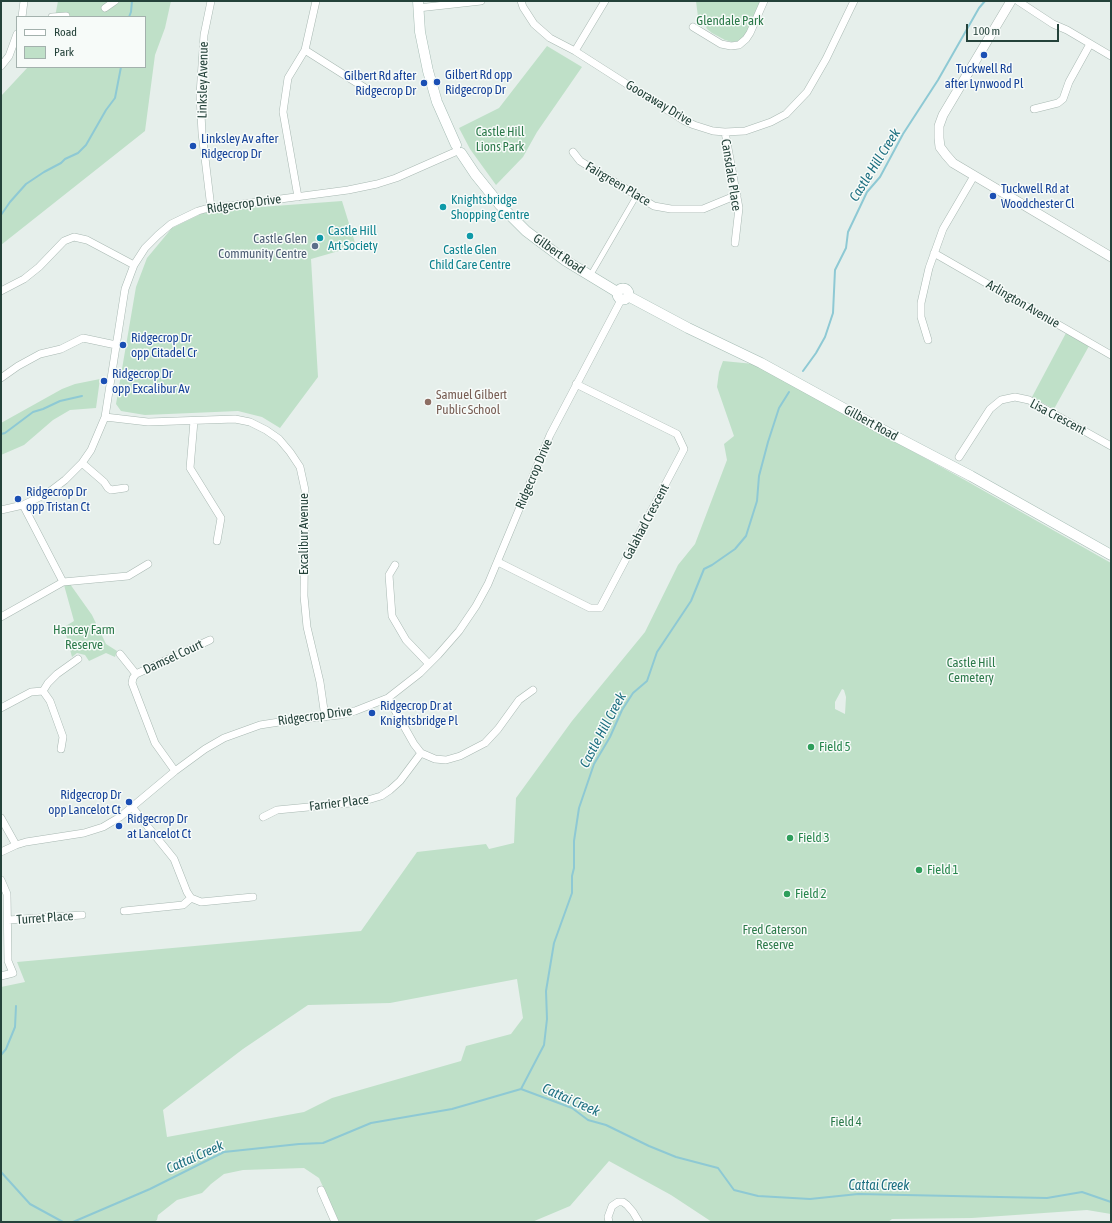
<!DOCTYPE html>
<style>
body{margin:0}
#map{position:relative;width:1112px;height:1223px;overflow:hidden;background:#e6efeb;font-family:"Asap Condensed",sans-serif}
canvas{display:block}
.frame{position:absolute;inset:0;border:2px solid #24423a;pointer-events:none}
.legend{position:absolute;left:16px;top:16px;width:130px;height:52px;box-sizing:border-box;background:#f7fbf9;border:1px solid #a3b1ad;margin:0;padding:5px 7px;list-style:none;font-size:12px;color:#24423a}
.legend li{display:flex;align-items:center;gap:8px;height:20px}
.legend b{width:20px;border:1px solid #a3b1ad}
.scale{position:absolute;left:966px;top:24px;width:93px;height:18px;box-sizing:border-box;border:2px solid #24423a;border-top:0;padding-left:5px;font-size:12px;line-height:14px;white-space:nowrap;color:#24423a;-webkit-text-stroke:3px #f7fbf9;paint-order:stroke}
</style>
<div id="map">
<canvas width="1112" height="1223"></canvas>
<div class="frame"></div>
<ul class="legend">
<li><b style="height:5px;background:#fff"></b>Road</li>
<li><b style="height:11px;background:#bfe0c8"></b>Park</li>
</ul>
<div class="scale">100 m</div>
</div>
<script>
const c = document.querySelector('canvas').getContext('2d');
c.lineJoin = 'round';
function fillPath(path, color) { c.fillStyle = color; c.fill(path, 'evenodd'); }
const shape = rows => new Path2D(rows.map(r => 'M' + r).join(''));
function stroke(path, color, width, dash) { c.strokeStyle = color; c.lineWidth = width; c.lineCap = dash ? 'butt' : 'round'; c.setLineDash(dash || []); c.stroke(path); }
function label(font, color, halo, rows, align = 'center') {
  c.font = font + ' "Asap Condensed",sans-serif'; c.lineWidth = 3; c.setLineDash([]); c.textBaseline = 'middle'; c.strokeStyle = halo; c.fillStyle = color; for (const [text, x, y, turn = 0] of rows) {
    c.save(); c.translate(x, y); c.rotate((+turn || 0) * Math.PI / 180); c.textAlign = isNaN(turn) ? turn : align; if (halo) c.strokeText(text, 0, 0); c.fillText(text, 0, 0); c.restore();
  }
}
fillPath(shape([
 [58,1,171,1,165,28,155,55,145,131,1,245,1,96,28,67,145,67,145,17,55,17],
 [696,1,761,1,745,36,738,41,732,42,725,40,712,33,707,29,703,20,698,17],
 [547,46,582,67,537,132,523,157,496,185,470,149,459,128,499,108],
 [342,201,356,246,311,259,318,377,280,428,262,417,238,411,145,415,121,411,116,404,136,287,147,258,172,228,207,211],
 [1066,333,1089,346,1054,409,1032,397],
 [723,361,754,364,963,479,1111,563,1111,1214,1087,1210,972,1218,892,1219,888,1222,712,1222,671,1195,609,1161,570,1206,532,1222,339,1222,319,1178,304,1168,243,1170,224,1174,211,1184,202,1193,177,1200,158,1215,157,1220,154,1222,1,1222,1,987,25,982,17,962,361,931,417,852,486,844,489,849,514,843,516,798,572,721,645,632,678,565,695,544,727,460,724,444,734,436,717,387,719,372],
 [842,689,844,690,846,697,845,714,835,709,835,702],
 [517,979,523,1018,511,1034,466,1046,461,1061,332,1098,304,1112,167,1137,163,1110,243,1049,308,1005,390,1003],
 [100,379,96,408,70,410,53,420,24,445,1,455,1,423,62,389,75,384],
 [70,584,92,615,106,644,117,651,115,657,106,653,89,661,85,655,77,653,72,657,64,627,74,621,64,585]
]), '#bfe0c8');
stroke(shape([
 [129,17,131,12,132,1],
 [1,215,10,202,26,184,44,172,61,163,65,159,78,153,86,145,106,110,115,98,121,67],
 [803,371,816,353,825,337,833,313,835,270,846,248,848,232,867,192,880,177,903,134,938,80,979,8,985,1],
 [1,434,5,433,33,412,43,409,60,401,82,396],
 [1,1055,6,1049,15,1027,16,1006],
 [521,1089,544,1045,547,1019,546,991,554,943,572,893,572,876,574,868,574,841,579,808,594,764,610,737,622,710,633,693,647,681,657,652,691,601,704,569,712,565,735,549,746,536,757,501,759,476,768,442,779,408,789,392],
 [1,1172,30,1204,63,1222],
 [73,1222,150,1189,224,1152,299,1144,323,1143,371,1123,452,1109,521,1089,572,1108,588,1120,606,1125,649,1146,676,1157,718,1168,734,1190,758,1196,810,1199,858,1194,1047,1198,1082,1192,1111,1202]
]), '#8ec9d4', 2);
const pedestrian = shape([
 [590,276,637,195]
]);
const minor = shape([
 [521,1,523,7,534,24,550,38,575,51,683,120,694,125,713,131,725,132,745,131,771,122,786,114,807,92,826,59,854,1],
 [1018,1,1053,24,1067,30,1111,56],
 [105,8,115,1],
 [418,8,481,1],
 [22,17,24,1],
 [52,17,66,16],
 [693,27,721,44,731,46,739,45,746,39,750,33,764,1],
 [305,50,365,88],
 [575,51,605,1],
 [1,66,9,56,17,34],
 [1034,109,1058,103,1063,99,1069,82,1090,44],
 [725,132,739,208,735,243],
 [573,152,580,161,654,206,671,209,703,209,737,195],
 [298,197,283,112,288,78,305,50,316,1],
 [211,208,202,133,200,95,204,35,211,1],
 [934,253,1111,355],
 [1,291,24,279,39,267,64,241,74,237,87,240,134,265],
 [928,340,921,317,921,303,929,268,943,229,974,176],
 [1,378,18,366,40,354,61,349,83,338,116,345],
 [105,417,148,422,235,419,250,422,266,430,279,439,290,452,300,467,305,490,304,596,307,627,320,682,325,717],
 [194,421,190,468,221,518,217,541],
 [959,457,990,409,1001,400,1015,397,1029,400,1111,446],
 [82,463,104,482,108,488,111,490,125,488],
 [23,505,63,582],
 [1,510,23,505,48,493,65,480,82,463,91,450,105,417,125,289,134,265,145,248,158,235,171,224,198,211,205,209,348,190,377,184,396,178,455,152],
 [498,562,590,608,600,608,684,449,677,434,576,384],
 [395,565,389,575,392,616,406,640,429,664],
 [1,617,63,582,128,576,148,564],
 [120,654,136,674],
 [43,691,48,683,57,674,78,659],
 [388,698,414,744,421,753,435,759,446,760,460,756,485,743,498,729,519,700,533,690],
 [1,708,31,692,43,691,50,701,63,737,61,749],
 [175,771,155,743,132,683,133,678,136,674,210,640],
 [132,807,174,859,187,892,191,898],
 [263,817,277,810,361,802,381,796,390,790,400,781,421,753],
 [1,818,16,845],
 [1,852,16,845,26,842,84,833,103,827,120,817,175,771,205,749,224,738,260,725,292,720,340,715,355,711,388,698,420,673,438,655,459,631,476,606,488,584,550,435,621,300],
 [1,880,7,894,8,961,13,973,1,976],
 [124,911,183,905,191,898,201,902,253,897],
 [8,920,82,915],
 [321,1190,335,1222],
 [609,1222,608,1217,612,1206,618,1202,623,1202,627,1205,633,1212,639,1222]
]);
const tertiary = shape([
 [1011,1,943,115,939,126,939,138,940,147,946,155,953,163,1111,257]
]);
const secondary = shape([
 [418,1,420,32,428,71,437,102,456,145],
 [461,153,475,174,500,205,526,231,566,261,617,292],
 '617.5 294a5.5 5.5 0 1 1 11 0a5.5 5.5 0 1 1-11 0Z',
 [628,296,688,328,761,363,883,430,971,476,1111,555]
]);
stroke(pedestrian, '#a8b8b2', 6);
stroke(minor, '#a8b8b2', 8);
stroke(tertiary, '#a8b8b2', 10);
stroke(secondary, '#a4bbb3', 11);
stroke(pedestrian, '#fff', 5);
stroke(minor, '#fff', 7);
stroke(tertiary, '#fff', 9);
stroke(secondary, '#fff', 10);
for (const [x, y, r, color] of [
 [984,55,4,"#1a4fb4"],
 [437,82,4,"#1a4fb4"],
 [424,83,4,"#1a4fb4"],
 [193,146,4,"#1a4fb4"],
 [993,196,4,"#1a4fb4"],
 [443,207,4,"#0f9aa8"],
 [470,236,4,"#0f9aa8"],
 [320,238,4,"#0f9aa8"],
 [315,246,4,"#5c6f8a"],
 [123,345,4,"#1a4fb4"],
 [104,381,4,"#1a4fb4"],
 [428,402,4,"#8d6e63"],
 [18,499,4,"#1a4fb4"],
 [372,713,4,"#1a4fb4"],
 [811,747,4,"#2e9e5b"],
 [129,802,4,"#1a4fb4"],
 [119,826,4,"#1a4fb4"],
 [790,838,4,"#2e9e5b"],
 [919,870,4,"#2e9e5b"],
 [787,894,4,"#2e9e5b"]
]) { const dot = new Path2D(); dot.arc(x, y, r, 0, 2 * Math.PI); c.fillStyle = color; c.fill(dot); stroke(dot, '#f7fbf9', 1.5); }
label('13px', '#2d7a4b', '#f7fbf9', [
 ["Glendale Park",730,21],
 ["Castle Hill",500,132],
 ["Lions Park",500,147],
 ["Hancey Farm",84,630],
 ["Reserve",84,645],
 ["Castle Hill",971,663],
 ["Cemetery",971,678],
 ["Fred Caterson",775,930],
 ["Reserve",775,945],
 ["Field 4",846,1122]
]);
label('13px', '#164399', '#f7fbf9', [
 ["Tuckwell Rd",984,69,"center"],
 ["after Lynwood Pl",984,84,"center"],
 ["Gilbert Rd opp",445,75],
 ["Ridgecrop Dr",445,90],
 ["Gilbert Rd after",416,76,"right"],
 ["Ridgecrop Dr",416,91,"right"],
 ["Linksley Av after",201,139],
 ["Ridgecrop Dr",201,154],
 ["Tuckwell Rd at",1001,189],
 ["Woodchester Cl",1001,204],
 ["Ridgecrop Dr",131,338],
 ["opp Citadel Cr",131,353],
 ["Ridgecrop Dr",112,374],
 ["opp Excalibur Av",112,389],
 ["Ridgecrop Dr",26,492],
 ["opp Tristan Ct",26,507],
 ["Ridgecrop Dr at",380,706],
 ["Knightsbridge Pl",380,721],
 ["Ridgecrop Dr",121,795,"right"],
 ["opp Lancelot Ct",121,810,"right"],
 ["Ridgecrop Dr",127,819],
 ["at Lancelot Ct",127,834]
], 'left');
label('13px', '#24423a', '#f7fbf9', [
 ["Linksley Avenue",203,80,-89],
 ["Gooraway Drive",659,103,31],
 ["Cansdale Place",731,175,81],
 ["Fairgreen Place",618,184,31],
 ["Ridgecrop Drive",244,204,-8],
 ["Gilbert Road",559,254,35],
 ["Arlington Avenue",1023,304,30],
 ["Lisa Crescent",1058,417,28],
 ["Gilbert Road",871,423,29],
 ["Ridgecrop Drive",534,474,-67],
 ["Galahad Crescent",646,522,-62],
 ["Excalibur Avenue",304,534,-90],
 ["Damsel Court",173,657,-25],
 ["Ridgecrop Drive",315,716,-8],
 ["Farrier Place",339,803,-7],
 ["Turret Place",45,918,-4]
]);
label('13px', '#0d838f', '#f7fbf9', [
 ["Knightsbridge",451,200],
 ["Shopping Centre",451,215],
 ["Castle Hill",328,231],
 ["Art Society",328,246],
 ["Castle Glen",470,250,"center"],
 ["Child Care Centre",470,265,"center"]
], 'left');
label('13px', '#4e5e75', '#f7fbf9', [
 ["Castle Glen",307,239],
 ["Community Centre",307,254]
], 'right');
label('13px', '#785e54', '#f7fbf9', [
 ["Samuel Gilbert",436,395],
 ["Public School",436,410]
], 'left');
label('13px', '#27864d', '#f7fbf9', [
 ["Field 5",819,747],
 ["Field 3",798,838],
 ["Field 1",927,870],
 ["Field 2",795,894]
], 'left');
label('italic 14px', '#1c6f80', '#f7fbf9', [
 ["Castle Hill Creek",875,165,-58],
 ["Castle Hill Creek",603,730,-62],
 ["Cattai Creek",571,1100,24],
 ["Cattai Creek",195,1157,-24],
 ["Cattai Creek",879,1186]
]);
</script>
